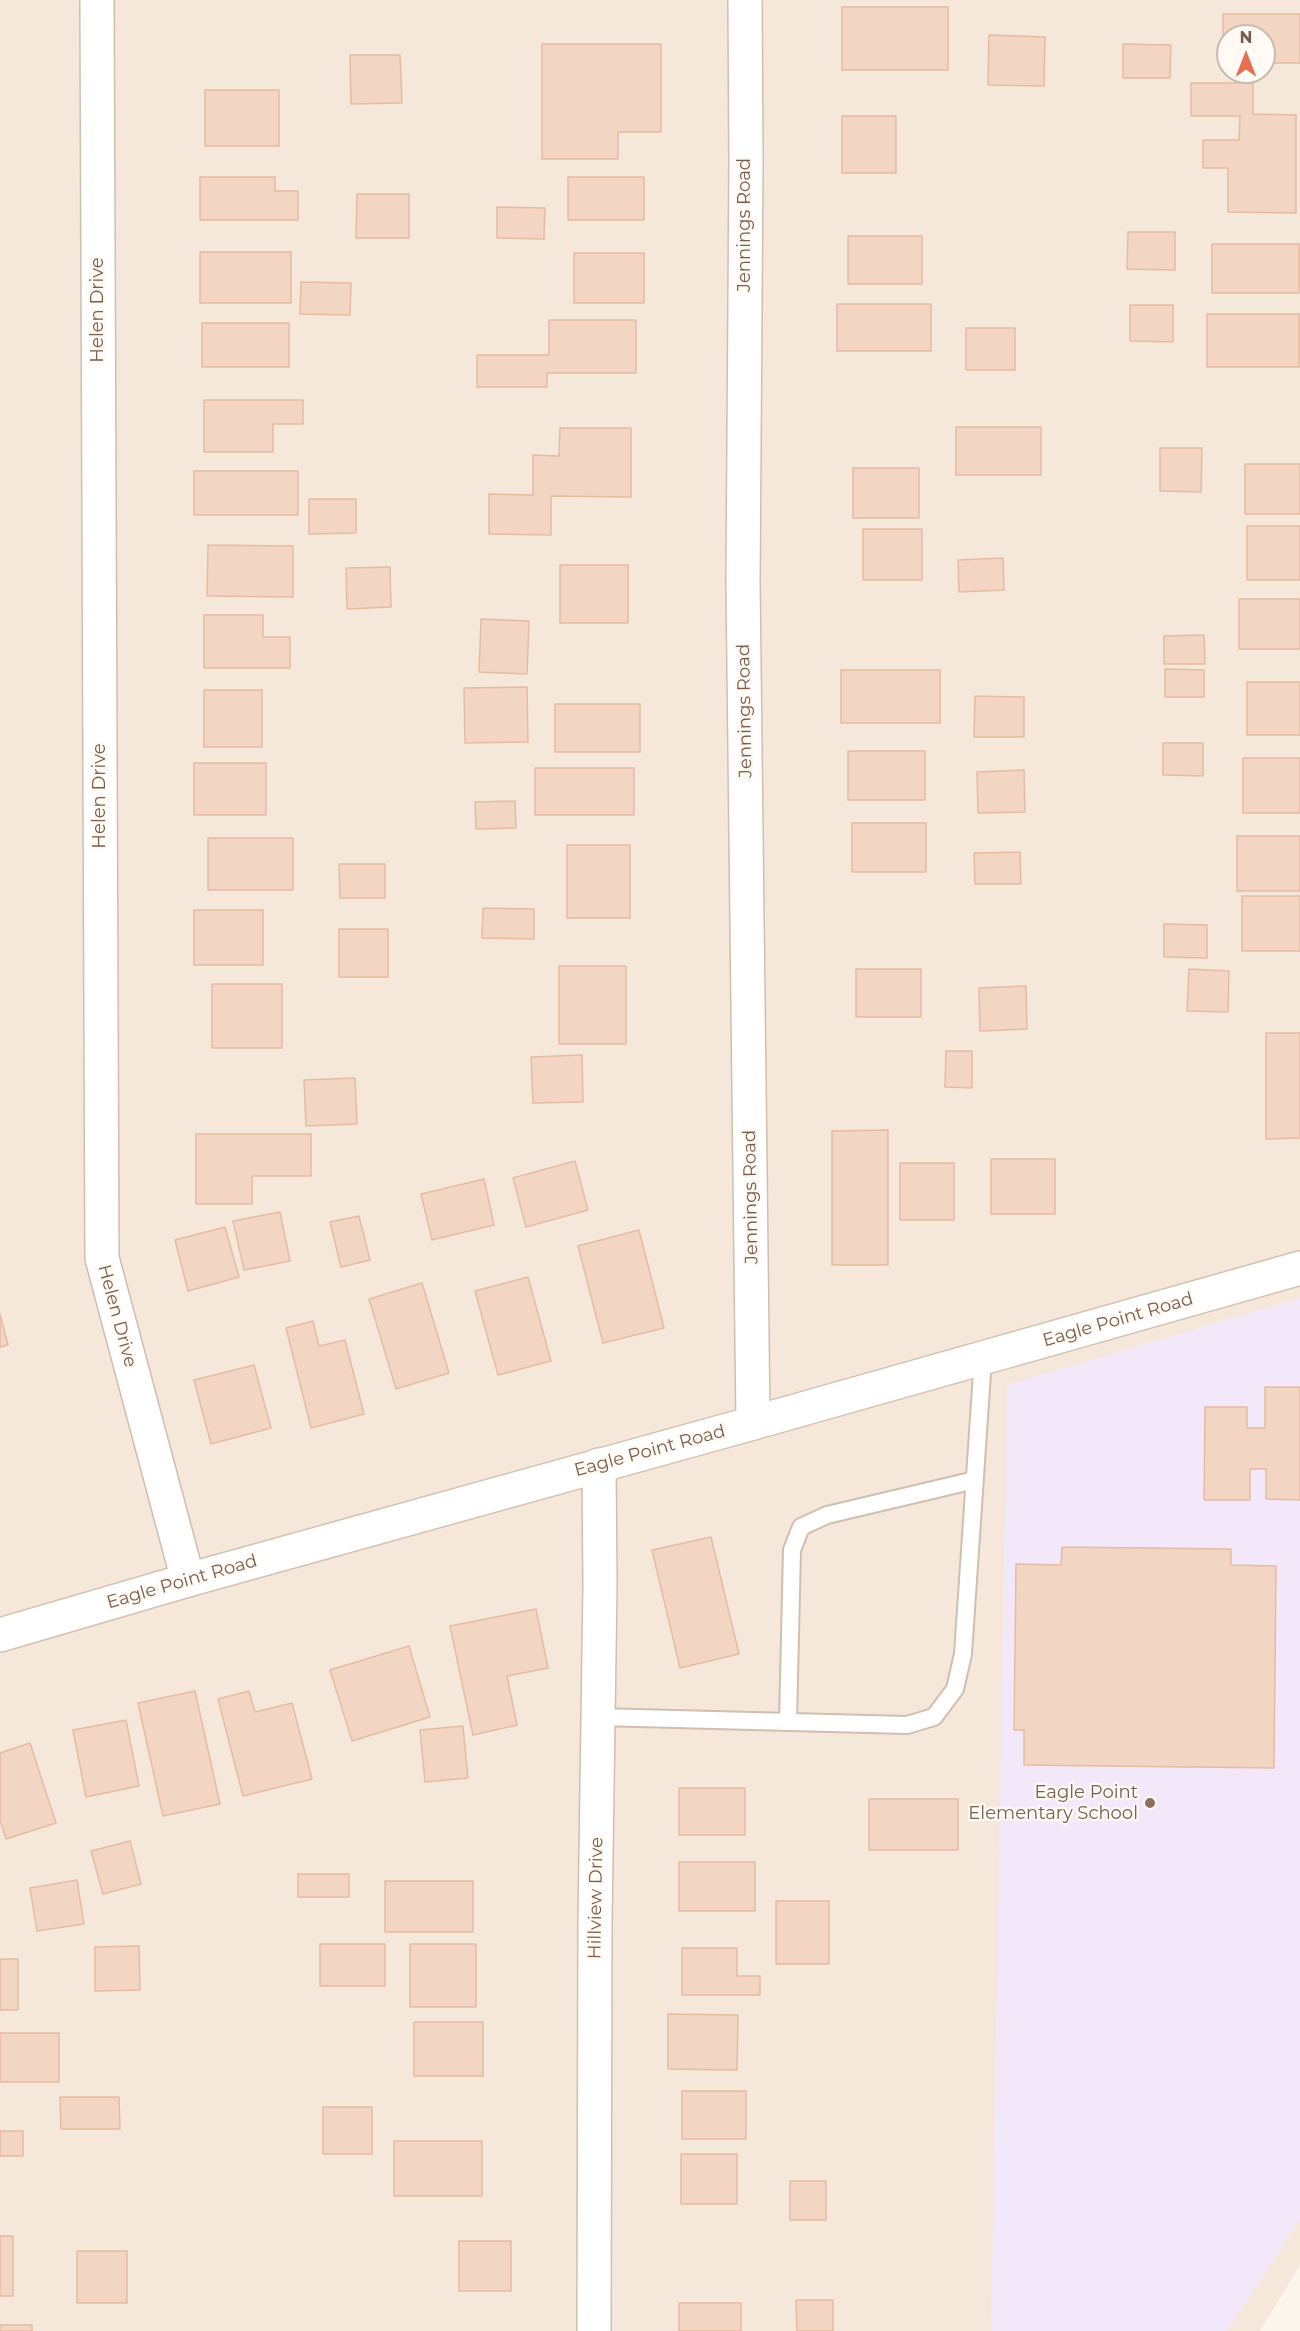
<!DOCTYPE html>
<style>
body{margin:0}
#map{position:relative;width:1300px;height:2331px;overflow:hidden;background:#fdf6ec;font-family:Montserrat,sans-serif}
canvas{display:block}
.north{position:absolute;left:1216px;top:24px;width:60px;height:60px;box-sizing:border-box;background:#fffaf3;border:2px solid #cabbb1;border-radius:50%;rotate:0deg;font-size:16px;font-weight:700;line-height:24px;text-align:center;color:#7a5c4d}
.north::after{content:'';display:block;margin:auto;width:21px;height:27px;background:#e76f51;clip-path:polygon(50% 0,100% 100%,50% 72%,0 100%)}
</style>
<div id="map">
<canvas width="1300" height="2331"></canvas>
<div class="north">N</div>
</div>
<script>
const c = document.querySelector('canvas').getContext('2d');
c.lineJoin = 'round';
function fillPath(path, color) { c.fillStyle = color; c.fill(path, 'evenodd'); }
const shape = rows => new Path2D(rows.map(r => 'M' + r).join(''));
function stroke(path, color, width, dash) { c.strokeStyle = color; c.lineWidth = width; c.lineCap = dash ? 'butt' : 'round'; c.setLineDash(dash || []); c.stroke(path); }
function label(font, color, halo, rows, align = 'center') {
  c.font = font + ' Montserrat,sans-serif'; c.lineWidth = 4.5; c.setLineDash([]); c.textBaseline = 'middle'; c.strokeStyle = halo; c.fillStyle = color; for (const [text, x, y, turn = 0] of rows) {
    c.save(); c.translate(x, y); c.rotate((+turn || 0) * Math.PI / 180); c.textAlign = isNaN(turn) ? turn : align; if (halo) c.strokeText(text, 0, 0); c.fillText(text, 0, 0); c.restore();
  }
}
fillPath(shape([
 [0,0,1300,0,1300,2265,1260,2331,0,2331],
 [1228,36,1264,36,1264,72,1228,72]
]), '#f5e8da');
fillPath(shape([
 [1300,1298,1300,2220,1227,2331,991,2331,1007,1385]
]), '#f3e8fa');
const building = shape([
 [842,7,948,7,948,70,842,70,842,7],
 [1223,14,1300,14,1300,63,1264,63,1264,36,1228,36,1228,63,1223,63,1223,14],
 [989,35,1045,37,1044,86,988,85,989,35],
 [542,44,661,44,661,132,618,132,618,159,542,159,542,44],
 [1123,44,1171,45,1170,78,1123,78,1123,44],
 [350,55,400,55,402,103,351,104,350,55],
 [1191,83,1253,83,1253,114,1296,115,1296,213,1228,212,1228,168,1203,168,1203,140,1239,140,1240,116,1191,116,1191,83],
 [205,90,279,90,279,146,205,146,205,90],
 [842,116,896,116,896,173,842,173,842,116],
 [200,177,275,177,275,191,298,191,298,220,200,220,200,177],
 [568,177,644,177,644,220,568,220,568,177],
 [357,194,409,194,409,238,356,238,357,194],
 [497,207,545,208,544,239,497,238,497,207],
 [1128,232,1175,232,1175,270,1127,269,1128,232],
 [848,236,922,236,922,284,848,284,848,236],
 [1212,244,1299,244,1299,293,1212,293,1212,244],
 [200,252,291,252,291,303,200,303,200,252],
 [574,253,644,253,644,303,574,303,574,253],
 [301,282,351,283,350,315,300,314,301,282],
 [837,304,931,304,931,351,837,351,837,304],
 [1130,305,1173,305,1173,342,1130,341,1130,305],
 [1207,314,1299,314,1299,367,1207,367,1207,314],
 [549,320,636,320,636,373,547,373,547,387,477,387,477,355,549,355,549,320],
 [202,323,289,323,289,367,202,367,202,323],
 [966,328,1015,328,1015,370,966,370,966,328],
 [204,400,303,400,303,424,273,424,273,452,204,452,204,400],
 [956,427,1041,427,1041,475,956,475,956,427],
 [560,428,631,428,631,497,551,496,551,535,489,534,489,494,533,495,533,455,559,456,560,428],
 [1160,448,1202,448,1201,492,1160,491,1160,448],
 [1245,464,1300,464,1300,514,1245,514,1245,464],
 [853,468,919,468,919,518,853,518,853,468],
 [194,471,298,471,298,515,194,515,194,471],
 [309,499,356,499,356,533,309,534,309,499],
 [1247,526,1300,526,1300,580,1247,580,1247,526],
 [863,529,922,529,922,580,863,580,863,529],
 [208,545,293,546,293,597,207,596,208,545],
 [1003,558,1004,590,959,592,958,560,1003,558],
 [560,565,628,565,628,623,560,623,560,565],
 [390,567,391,607,347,609,346,568,390,567],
 [1239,599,1300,599,1300,649,1239,649,1239,599],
 [204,615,263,615,263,637,290,637,290,668,204,668,204,615],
 [481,619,529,621,527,674,479,672,481,619],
 [1204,635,1205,664,1164,664,1164,636,1204,635],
 [1165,669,1204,670,1204,697,1165,697,1165,669],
 [841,670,940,670,940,723,841,723,841,670],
 [1247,682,1300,682,1300,735,1247,735,1247,682],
 [527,687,528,742,465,743,464,688,527,687],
 [204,690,262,690,262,747,204,747,204,690],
 [975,696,1024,697,1024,737,974,737,975,696],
 [555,704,640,704,640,752,555,752,555,704],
 [1163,743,1203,743,1203,776,1163,775,1163,743],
 [848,751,925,751,925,800,848,800,848,751],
 [1243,758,1300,758,1300,813,1243,813,1243,758],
 [194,763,266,763,266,815,194,815,194,763],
 [535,768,634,768,634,815,535,815,535,768],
 [1024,770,1025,812,978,813,977,772,1024,770],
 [515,801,516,828,476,829,475,802,515,801],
 [852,823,926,823,926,872,852,872,852,823],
 [1237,836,1300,836,1300,891,1237,891,1237,836],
 [208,838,293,838,293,890,208,890,208,838],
 [567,845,630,845,630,918,567,918,567,845],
 [1020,852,1021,884,975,884,974,853,1020,852],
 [339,864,385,864,385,898,340,898,339,864],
 [1242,896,1300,896,1300,951,1242,951,1242,896],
 [483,908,534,909,534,939,482,938,483,908],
 [194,910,263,910,263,965,194,965,194,910],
 [1164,924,1207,925,1207,958,1164,957,1164,924],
 [339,929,388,929,388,977,339,977,339,929],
 [559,966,626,966,626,1044,559,1044,559,966],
 [856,969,921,969,921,1017,856,1017,856,969],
 [1189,969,1229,971,1228,1012,1187,1011,1189,969],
 [212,984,282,984,282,1048,212,1048,212,984],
 [1026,986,1027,1029,980,1031,979,988,1026,986],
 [1266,1033,1300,1033,1300,1138,1266,1139,1266,1033],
 [946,1051,972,1051,972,1088,945,1087,946,1051],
 [582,1055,583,1102,533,1103,531,1057,582,1055],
 [355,1078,357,1124,306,1126,304,1080,355,1078],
 [888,1130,888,1265,832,1265,832,1131,888,1130],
 [196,1134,311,1134,311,1176,252,1176,252,1204,196,1204,196,1134],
 [991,1159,1055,1159,1055,1214,991,1214,991,1159],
 [575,1161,588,1210,526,1227,513,1178,575,1161],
 [900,1163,954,1163,954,1220,900,1220,900,1163],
 [484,1179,494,1225,432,1240,421,1194,484,1179],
 [280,1212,290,1261,244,1270,233,1221,280,1212],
 [359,1216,370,1260,341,1267,330,1222,359,1216],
 [225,1227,239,1277,188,1291,175,1240,225,1227],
 [639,1230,664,1328,603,1343,578,1246,639,1230],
 [528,1277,551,1361,498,1375,475,1291,528,1277],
 [422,1283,449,1373,396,1389,369,1299,422,1283],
 [0,1314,8,1345,0,1347,0,1314],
 [313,1321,319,1346,345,1340,364,1414,311,1428,286,1328,313,1321],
 [254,1365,271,1428,211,1444,194,1380,254,1365],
 [1265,1387,1300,1387,1300,1500,1266,1499,1266,1469,1250,1469,1250,1500,1204,1500,1205,1407,1247,1407,1247,1428,1265,1428,1265,1387],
 [711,1537,739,1654,680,1668,652,1550,711,1537],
 [1062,1547,1231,1549,1231,1565,1276,1566,1274,1768,1024,1765,1024,1730,1014,1730,1016,1564,1061,1565,1062,1547],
 [536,1609,548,1668,507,1676,517,1725,473,1735,450,1626,536,1609],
 [409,1646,430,1717,352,1741,330,1670,409,1646],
 [195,1691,220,1804,163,1816,138,1703,195,1691],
 [249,1691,255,1712,292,1703,312,1779,243,1796,218,1699,249,1691],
 [126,1720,139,1786,86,1797,73,1730,126,1720],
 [463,1726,468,1778,425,1782,420,1730,463,1726],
 [30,1743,56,1823,6,1839,0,1820,0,1753,30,1743],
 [679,1788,745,1788,745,1835,679,1835,679,1788],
 [869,1799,958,1799,958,1850,869,1850,869,1799],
 [130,1841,141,1884,103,1894,91,1851,130,1841],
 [679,1862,755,1862,755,1911,679,1911,679,1862],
 [298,1874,349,1874,349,1897,298,1897,298,1874],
 [77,1880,84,1924,37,1931,30,1888,77,1880],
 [385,1881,473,1881,473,1932,385,1932,385,1881],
 [776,1901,829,1901,829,1964,776,1964,776,1901],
 [320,1944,385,1944,385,1986,320,1986,320,1944],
 [410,1944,476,1944,476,2007,410,2007,410,1944],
 [139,1946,140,1990,95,1991,95,1947,139,1946],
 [682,1948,737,1948,737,1976,760,1976,760,1995,682,1995,682,1948],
 [0,1959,18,1959,18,2010,0,2010,0,1959],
 [668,2014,738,2015,737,2070,668,2069,668,2014],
 [414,2022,483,2022,483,2076,414,2076,414,2022],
 [0,2033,59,2033,59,2082,0,2082,0,2033],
 [682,2091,746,2091,746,2139,682,2139,682,2091],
 [60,2097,119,2097,120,2129,61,2129,60,2097],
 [323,2107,372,2107,372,2154,323,2154,323,2107],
 [0,2131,23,2131,23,2156,0,2156,0,2131],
 [394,2141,482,2141,482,2196,394,2196,394,2141],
 [681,2154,737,2154,737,2204,681,2204,681,2154],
 [790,2181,826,2181,826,2220,790,2220,790,2181],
 [0,2236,13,2236,13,2296,0,2296,0,2236],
 [459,2241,511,2241,511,2291,459,2291,459,2241],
 [77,2251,127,2251,127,2303,77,2303,77,2251],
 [796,2300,833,2300,833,2331,797,2331,796,2300],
 [679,2303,741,2303,741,2331,679,2331,679,2303],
 [0,2325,32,2325,32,2331,0,2331,0,2325]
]);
fillPath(building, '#f3d5c3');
stroke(building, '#e6bba3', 1.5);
const lane = shape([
 [598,1717,907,1725,934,1717,955,1689,963,1654,983,1358],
 [788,1722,792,1550,801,1527,827,1515,975,1480]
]);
const street = shape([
 [97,0,102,1258,188,1580],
 [745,0,746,160,743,582,753,1423],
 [594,2331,595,1921,600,1585,599,1465]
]);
const secondary = shape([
 [0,1635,188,1580,753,1423,1300,1268]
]);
stroke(lane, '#d1beb0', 20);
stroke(street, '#d1beb0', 36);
stroke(secondary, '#d6c0b0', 36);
stroke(lane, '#fff', 16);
stroke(street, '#fff', 33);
stroke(secondary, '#fff', 33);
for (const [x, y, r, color] of [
 [1150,1803,6,"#8d6e63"]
]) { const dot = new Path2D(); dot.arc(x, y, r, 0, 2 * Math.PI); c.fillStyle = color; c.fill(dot); stroke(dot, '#fffaf3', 2); }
label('18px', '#7a5c4d', '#fffaf3', [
 ["Jennings Road",745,225,-90],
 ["Helen Drive",98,310,-90],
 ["Jennings Road",745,711,-91],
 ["Helen Drive",100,796,-90],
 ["Jennings Road",751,1197,-91],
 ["Helen Drive",117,1316,75],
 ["Eagle Point Road",1118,1320,-16],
 ["Eagle Point Road",650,1451,-15],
 ["Eagle Point Road",182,1582,-16],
 ["Hillview Drive",596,1898,-89]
]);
label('18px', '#785e54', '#fffaf3', [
 ["Eagle Point",1138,1793],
 ["Elementary School",1138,1814]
], 'right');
</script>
